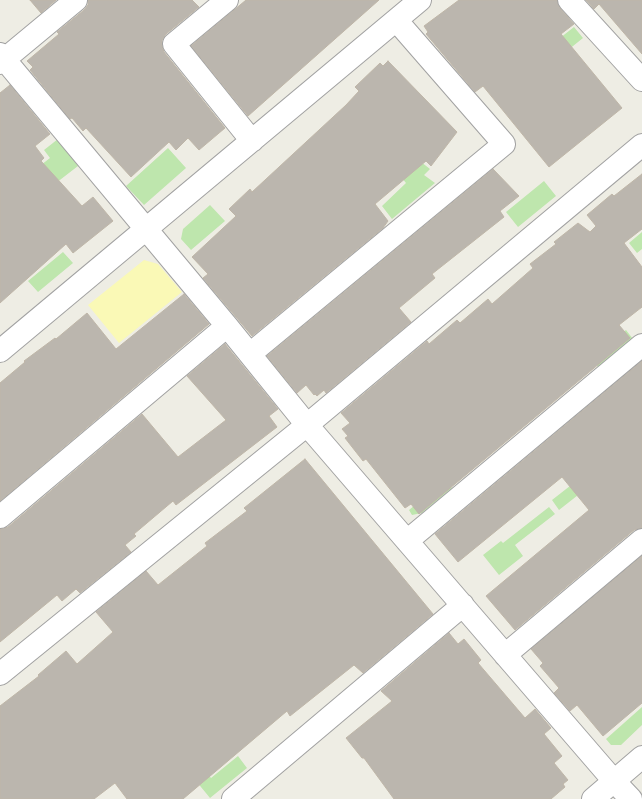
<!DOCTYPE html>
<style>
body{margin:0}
canvas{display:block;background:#eeede4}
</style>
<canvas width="642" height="799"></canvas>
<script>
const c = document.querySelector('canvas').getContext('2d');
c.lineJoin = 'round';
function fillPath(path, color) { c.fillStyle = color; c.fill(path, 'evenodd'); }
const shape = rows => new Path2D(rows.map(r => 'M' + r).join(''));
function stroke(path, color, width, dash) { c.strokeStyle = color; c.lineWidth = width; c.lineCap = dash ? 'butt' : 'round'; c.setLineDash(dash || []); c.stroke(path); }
fillPath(shape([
 [574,27,583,38,542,71,532,60],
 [58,139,78,166,56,183,41,165,50,158,44,150],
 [398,144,430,169,424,175,435,183,392,219,382,206,406,183,374,145],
 [168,148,186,168,144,205,126,186],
 [544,181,556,196,518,227,506,212],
 [210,205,225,221,191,250,181,239,183,229],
 [642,232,642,249,637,253,629,243],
 [63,252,73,263,38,292,28,281],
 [626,330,633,339,598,367,590,356,597,353],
 [593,468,601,477,559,510,552,500],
 [445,480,452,488,422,513,412,515,409,510],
 [549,507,555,514,515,545,523,556,499,575,483,555,501,541,503,543],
 [642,707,642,725,621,745,611,745,606,739],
 [180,739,211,778,238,756,247,768,210,798,169,748]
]), '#bee6ad');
fillPath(shape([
 [144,260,158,264,182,292,119,343,88,305]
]), '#faf9b6');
const building = shape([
 [30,0,56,0,41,13,30,0],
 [88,0,192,0,199,7,166,34,162,40,162,46,164,52,225,128,199,150,188,138,176,150,169,142,131,177,86,128,83,131,72,118,70,119,30,70,33,67,27,61,59,34,57,32,84,10,88,5,88,0],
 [246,0,379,0,248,116,191,46,246,0],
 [459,0,557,0,560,8,574,24,561,34,622,108,549,167,483,86,475,92,426,34,428,32,424,26,459,0],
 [586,0,642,0,642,54,599,4,594,9,586,0],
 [388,61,457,132,431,166,426,161,375,204,388,221,383,228,252,336,203,278,208,274,192,257,236,216,229,209,250,189,252,192,346,105,359,91,355,87,380,63,383,66,388,61],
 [10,85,50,134,35,146,44,158,41,161,82,206,93,197,113,221,73,253,66,244,0,303,0,93,10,85],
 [493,169,519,196,500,211,504,217,432,274,435,278,399,308,411,322,326,393,324,390,317,396,315,394,314,395,306,385,297,393,267,356,493,169],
 [642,174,642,229,624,243,642,267,642,307,619,325,630,338,419,514,411,504,405,508,366,459,363,461,345,438,348,436,342,429,350,423,341,413,427,341,429,344,457,320,460,323,488,299,492,304,533,268,530,264,556,244,554,242,578,223,590,232,596,226,587,215,612,194,614,196,642,174],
 [184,294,209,324,0,501,0,383,25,362,24,361,55,338,56,339,87,313,116,349,184,294],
 [225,344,278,409,269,416,277,427,176,505,173,501,134,534,136,536,125,545,131,552,80,593,76,589,62,601,57,595,0,642,0,529,8,527,142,414,178,457,226,420,187,376,225,344],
 [642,361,642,528,634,530,515,630,486,596,589,510,562,477,458,562,435,534,642,361],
 [305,459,433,614,363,673,354,665,290,716,287,711,183,799,127,799,115,783,94,799,0,799,0,706,39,676,38,675,66,651,77,664,113,632,96,612,146,571,158,585,207,546,205,543,247,511,244,508,305,459],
 [642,556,642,703,603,736,577,705,570,711,554,693,559,688,540,666,543,663,531,649,642,556],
 [449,633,458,644,464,639,481,660,478,663,525,718,535,709,551,728,544,734,562,756,554,763,568,780,563,784,565,787,551,799,394,799,364,758,362,758,346,738,392,701,381,691,449,633]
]);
fillPath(building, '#bbb6ae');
stroke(building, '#bfb6a8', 1);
const minor = shape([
 [227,0,174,44,252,141],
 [569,0,642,80],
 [0,54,227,326,307,425,614,781,631,799],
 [0,63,76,0],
 [0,351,420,0],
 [250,354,504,144,396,20],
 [0,517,227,326],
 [407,541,642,345],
 [505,655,642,540],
 [0,674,307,425,642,145],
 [233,799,463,605],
 [593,799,642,757]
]);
stroke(minor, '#a2a2a2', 24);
stroke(minor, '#fff', 22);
</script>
